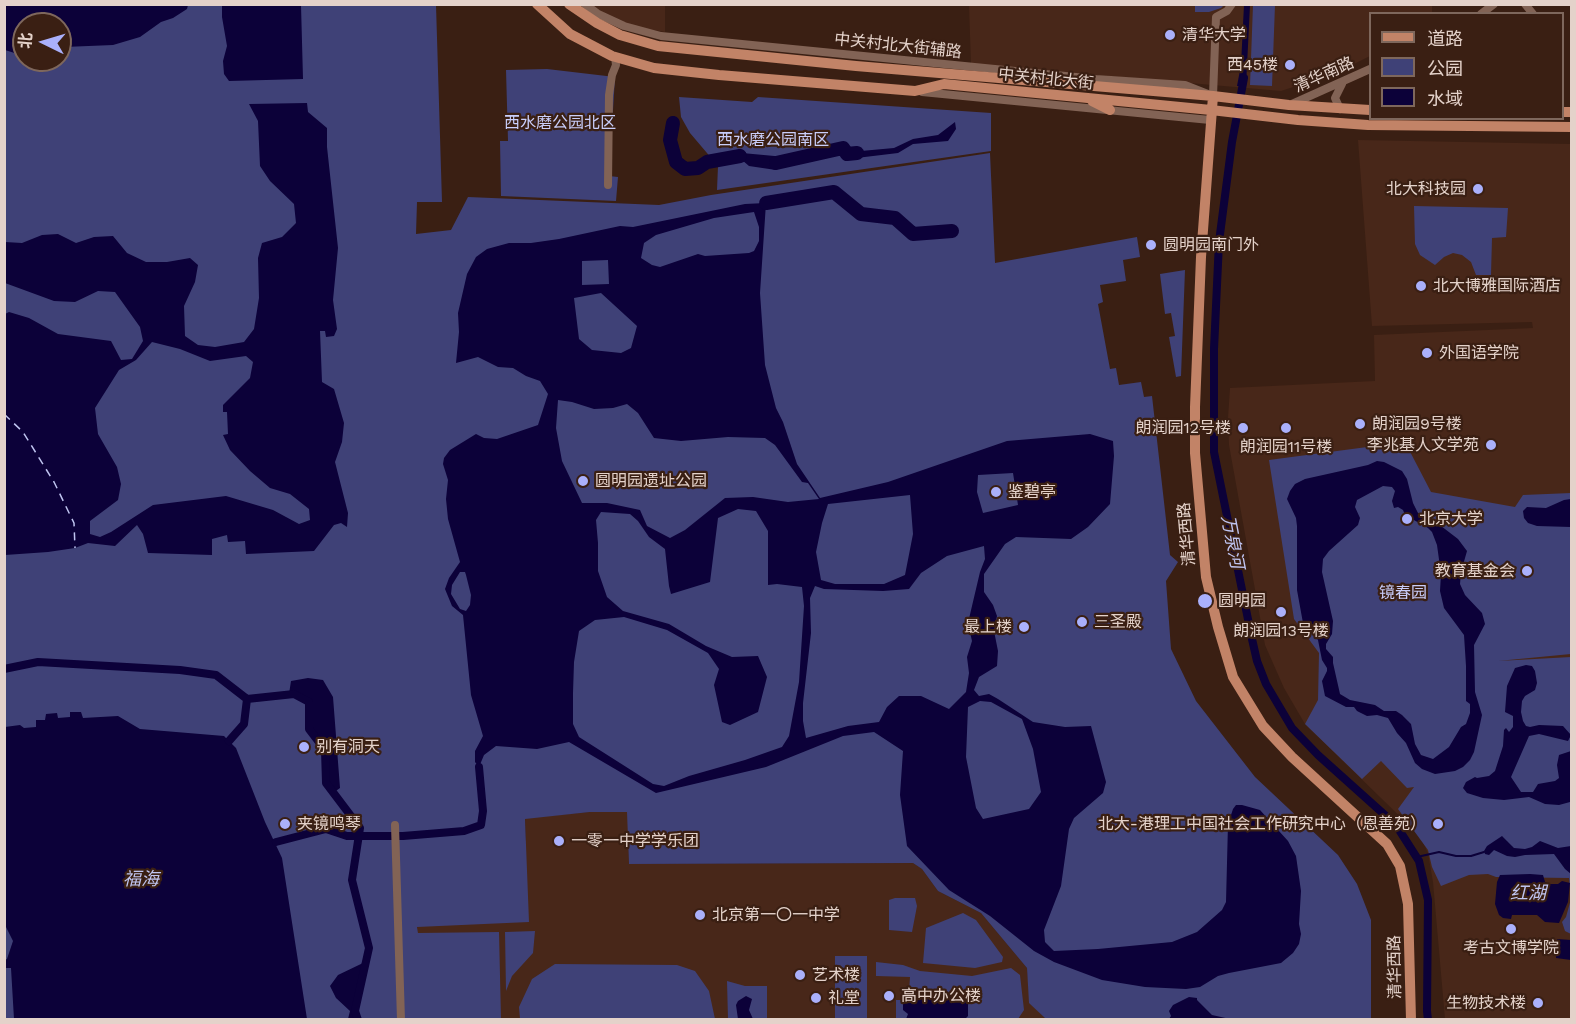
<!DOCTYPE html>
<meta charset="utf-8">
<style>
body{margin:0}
#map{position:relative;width:1576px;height:1024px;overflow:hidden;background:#3a1f13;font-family:"Work Sans","Noto Sans SC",sans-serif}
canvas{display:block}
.frame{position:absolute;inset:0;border:6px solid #e4d2ca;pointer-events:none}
.legend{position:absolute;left:1369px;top:12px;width:195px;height:108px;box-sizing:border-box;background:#3a1f13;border:2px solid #7e675c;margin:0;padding:8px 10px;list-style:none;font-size:18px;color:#e4d2ca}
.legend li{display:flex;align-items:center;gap:12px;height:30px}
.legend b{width:30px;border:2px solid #7e675c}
.north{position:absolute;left:12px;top:12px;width:60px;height:60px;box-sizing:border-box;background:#3a1f13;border:2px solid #7e675c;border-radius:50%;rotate:275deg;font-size:16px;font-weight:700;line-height:24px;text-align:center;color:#e4d2ca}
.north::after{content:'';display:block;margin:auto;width:21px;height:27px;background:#aab0fb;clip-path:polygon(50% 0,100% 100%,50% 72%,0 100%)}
</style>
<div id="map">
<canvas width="1576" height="1024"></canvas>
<div class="frame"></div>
<ul class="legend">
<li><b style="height:8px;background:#c28367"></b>道路</li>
<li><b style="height:16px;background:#3f4177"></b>公园</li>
<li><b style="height:16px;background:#0c0139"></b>水域</li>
</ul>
<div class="north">北</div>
</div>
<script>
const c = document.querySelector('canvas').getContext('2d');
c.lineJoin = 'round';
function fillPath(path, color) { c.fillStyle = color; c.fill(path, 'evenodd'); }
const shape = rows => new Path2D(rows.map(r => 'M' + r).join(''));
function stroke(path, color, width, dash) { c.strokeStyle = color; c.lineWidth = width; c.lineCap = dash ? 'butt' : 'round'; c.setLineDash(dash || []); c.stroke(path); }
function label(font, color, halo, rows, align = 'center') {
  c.font = font + ' "Work Sans","Noto Sans SC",sans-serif'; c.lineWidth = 4.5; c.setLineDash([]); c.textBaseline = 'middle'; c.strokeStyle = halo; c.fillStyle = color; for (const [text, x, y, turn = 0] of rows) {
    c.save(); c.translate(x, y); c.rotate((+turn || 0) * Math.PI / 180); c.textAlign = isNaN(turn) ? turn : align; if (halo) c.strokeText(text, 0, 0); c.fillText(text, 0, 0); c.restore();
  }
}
fillPath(shape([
 [593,5,665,5,665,32,629,26,600,11],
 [969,5,1432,5,1432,13,1370,14,1370,56,1336,73,1281,91,971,64],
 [1358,140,1571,144,1571,1019,1445,1019,1433,882,1428,853,1420,836,1305,724,1284,688,1265,645,1229,445,1228,418,1230,388,1375,381,1374,335,1533,328,1532,322,1372,326],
 [590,812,628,812,629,864,913,863,922,869,938,891,981,913,1027,968,1030,1003,1046,1019,420,1019,417,926,526,840,525,818]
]), '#482719');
fillPath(shape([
 [5,5,436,5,442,202,417,202,416,234,451,230,468,197,659,205,711,195,990,153,995,263,1137,237,1140,257,1123,260,1126,281,1100,285,1103,302,1098,304,1110,369,1116,368,1119,385,1141,382,1144,397,1152,396,1170,555,1178,562,1166,581,1171,649,1196,701,1255,777,1338,855,1357,884,1371,920,1371,1019,1046,1019,1029,1003,1027,968,981,913,938,891,922,869,913,863,629,864,627,812,590,812,525,819,529,922,417,927,418,933,499,932,501,1019,5,1020],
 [24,24,60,24,60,60,24,60],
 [1195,5,1195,4,1224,5,1221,8,1209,12,1195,12],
 [1253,5,1275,5,1272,86,1250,85],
 [547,69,615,77,609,176,618,177,616,201,501,196,500,141,508,141,506,70],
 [679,97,752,102,758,97,991,113,991,151,717,190,718,166,690,133,681,117],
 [1414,206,1508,208,1506,237,1492,238,1491,275,1476,275,1471,262,1462,255,1453,253,1444,257,1435,265,1420,255,1415,244],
 [1185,270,1181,376,1176,377,1169,337,1175,336,1171,313,1165,314,1160,274],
 [1405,442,1431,492,1515,507,1523,495,1571,493,1571,654,1498,661,1571,657,1571,934,1565,931,1562,922,1566,917,1571,899,1569,878,1496,877,1488,874,1469,875,1441,886,1432,867,1428,850,1398,809,1414,787,1407,788,1381,761,1362,779,1305,724,1318,700,1319,653,1294,619,1269,460],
 [895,898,915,898,917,906,912,932,889,930,889,900],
 [963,913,976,920,1003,957,1002,962,975,968,923,963,926,928],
 [535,931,533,953,512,976,506,991,505,932],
 [835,956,867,956,867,1019,835,1019],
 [876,962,903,965,920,971,972,976,1011,968,1020,975,1024,1010,1018,1019,896,1019,896,1000,902,1000,903,991,909,991,910,977,876,976],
 [555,964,677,965,695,971,709,991,715,1019,520,1019,519,1007,532,979],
 [727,981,745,986,767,986,767,1019,728,1019]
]), '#3f4177');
fillPath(shape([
 [5,4,133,5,188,5,187,9,173,18,161,22,140,37,113,45,64,47,60,49,60,24,24,24,24,56,5,50],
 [222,5,301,5,303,79,229,81,224,74,223,61,227,46,222,17],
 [1244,5,1250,5,1246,86,1237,86,1241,65],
 [307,103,308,112,327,128,327,147,338,248,333,300,337,329,334,336,326,337,325,331,320,331,322,382,334,389,344,423,342,442,335,462,348,513,347,527,341,523,334,525,314,551,246,554,245,541,228,542,227,535,212,539,212,555,148,553,143,534,137,525,115,546,88,543,75,548,48,552,5,555,5,314,9,312,29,318,58,334,111,341,121,360,132,359,143,341,140,327,115,292,98,291,75,302,54,301,5,283,5,242,22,243,42,235,58,234,76,243,94,237,113,236,127,253,146,262,167,262,190,258,198,265,195,282,184,306,185,336,198,345,215,347,244,342,254,329,259,298,258,258,262,243,282,237,296,223,294,204,270,181,260,166,258,121,249,104],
 [152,342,180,349,210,361,246,356,253,362,250,378,223,405,223,412,227,412,228,434,223,435,230,450,250,471,270,488,290,494,309,509,310,520,299,524,273,510,226,496,153,505,111,532,100,537,90,534,90,521,118,500,121,484,117,467,98,434,95,408,119,370,136,360],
 [955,122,956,129,948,141,913,144,898,153,848,159,839,153,816,155,798,165,785,165,776,170,749,166,742,160,725,160,723,157,742,153,796,158,804,153,845,148,850,152,894,148,913,139,938,135],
 [766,203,760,293,765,365,776,408,783,422,797,464,820,498,888,482,1007,441,1090,434,1113,441,1114,456,1110,504,1088,527,1071,539,1016,537,1005,544,984,574,984,592,993,605,997,616,994,631,998,651,997,666,979,677,974,690,979,696,989,694,998,699,1033,722,1065,727,1091,726,1106,782,1103,793,1074,818,1069,829,1061,886,1044,930,1045,942,1054,951,1098,949,1172,942,1197,932,1222,910,1226,902,1228,824,1233,809,1236,805,1242,805,1260,810,1288,841,1296,856,1301,891,1299,924,1301,934,1299,944,1293,953,1281,963,1229,973,1218,976,1200,987,1186,989,1145,987,1102,980,1054,962,1034,951,990,916,949,890,907,846,900,795,903,751,874,732,843,736,766,767,656,793,569,742,537,749,496,746,484,755,479,767,475,762,475,751,483,736,471,695,463,615,452,606,445,589,449,578,460,562,448,519,446,499,448,480,443,464,444,458,450,450,476,434,484,438,497,439,538,425,548,394,540,381,526,376,513,368,498,367,478,357,456,363,459,332,458,313,467,274,476,257,487,249,509,243,531,243,559,239,620,226,633,227,745,204],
 [754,212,759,227,759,241,754,251,749,253,705,256,698,254,660,267,652,265,641,258,644,243,656,235,714,218],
 [608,260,609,284,582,285,582,261],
 [601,293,637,326,631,348,621,353,592,350,579,339,574,298],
 [558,400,572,402,594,409,613,408,627,404,638,413,654,438,681,441,728,437,765,438,775,445,802,482,808,483,819,499,788,502,753,497,725,498,685,530,670,538,647,526,640,510,607,503,582,503,562,461,556,428],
 [1013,473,1018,505,983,513,977,492,978,475],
 [910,495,913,534,905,575,884,584,835,584,821,580,816,552,822,523,828,504],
 [738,509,756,511,768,531,768,585,777,584,802,587,804,606,799,682,789,736,782,747,745,760,689,776,664,786,653,784,579,737,573,724,573,693,574,662,579,631,595,620,624,617,667,630,708,653,719,669,714,685,722,722,730,725,758,712,767,677,758,656,732,657,706,646,669,624,623,611,607,597,598,571,598,543,596,520,601,512,630,514,638,521,649,537,665,549,669,586,671,594,710,582,718,518],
 [984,546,985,559,980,572,968,623,972,641,967,657,969,673,966,692,949,709,921,696,899,696,887,707,879,722,848,726,806,738,803,721,803,703,811,633,810,598,815,586,824,589,883,591,909,589,921,573,947,556],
 [460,572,465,572,466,575,471,595,470,605,466,611,460,609,451,594,452,585],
 [980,701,991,702,1022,719,1033,749,1041,792,1029,809,983,819,976,808,966,757,968,707],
 [1377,461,1384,462,1402,471,1407,479,1413,503,1418,513,1441,526,1458,539,1467,551,1461,572,1460,584,1465,595,1482,613,1485,624,1474,645,1475,692,1482,715,1474,752,1470,760,1463,767,1455,771,1435,774,1422,769,1415,763,1406,743,1397,733,1388,718,1377,715,1367,716,1357,711,1354,707,1346,707,1325,696,1322,681,1327,671,1327,668,1322,660,1318,640,1303,623,1297,590,1297,526,1296,518,1287,499,1290,491,1295,484,1305,479,1368,465],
 [1383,486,1392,487,1395,491,1392,501,1394,508,1398,507,1403,510,1405,515,1428,528,1432,532,1437,545,1441,574,1440,591,1444,608,1464,635,1466,666,1466,701,1470,704,1470,713,1466,724,1461,727,1449,747,1433,759,1421,755,1415,744,1411,724,1402,715,1396,711,1384,711,1375,705,1350,700,1340,694,1333,663,1333,657,1326,649,1326,644,1332,634,1333,621,1322,572,1323,559,1329,551,1358,525,1360,518,1355,507,1357,500],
 [1571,499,1571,527,1537,526,1528,523,1524,518,1523,511,1527,507,1546,508,1564,500],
 [1526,665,1532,666,1535,671,1537,683,1535,690,1525,696,1522,701,1521,712,1523,721,1526,726,1530,727,1539,725,1563,726,1571,735,1568,741,1539,734,1529,736,1511,777,1521,792,1533,792,1538,784,1555,781,1559,778,1557,765,1559,755,1571,751,1571,799,1570,802,1559,805,1545,804,1529,797,1504,800,1483,798,1467,793,1463,788,1466,782,1475,777,1477,778,1489,776,1495,771,1503,746,1504,730,1506,728,1509,732,1513,727,1513,716,1505,712,1507,686,1515,668],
 [308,678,323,680,333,697,340,788,333,793,326,783,325,750,309,729,309,702,294,694,289,694,291,681],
 [70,712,81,712,83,718,118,716,140,729,224,736,236,748,265,822,282,858,307,1019,14,1019,11,968,4,968,5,960,7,959,13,941,4,923,5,727,20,725,24,728,36,727,36,720,45,720,46,714,57,713,58,718,70,717],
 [1502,836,1514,848,1525,849,1532,847,1540,841,1558,848,1571,846,1571,874,1565,869,1554,854,1525,855,1515,857,1507,856,1494,850,1489,855,1485,854,1484,851,1487,846],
 [1530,874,1543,875,1545,882,1550,884,1558,884,1562,881,1570,883,1568,902,1559,923,1545,922,1537,915,1512,915,1511,919,1503,918,1499,915,1495,904,1497,882,1500,875],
 [1557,939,1571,940,1571,960,1556,958],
 [363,963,366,964,355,1011,358,1019,348,1019,350,1011,336,998,330,986,338,975],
 [914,990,968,996,968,1016,965,1019,906,1019,908,1014,903,1010,903,1003],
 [746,996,752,999,749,1010,753,1019,738,1019,736,1005,738,1001],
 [1189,997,1197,998,1197,1000,1212,1015,1230,1019,1169,1019,1171,1016,1169,1011,1173,1005]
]), '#0c0139');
stroke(shape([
 [1417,857,1439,852,1456,856,1471,856,1484,852]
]), '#0c0139', 2);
stroke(shape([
 [1244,78,1232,142,1219,242,1214,349,1214,452,1252,639,1257,661,1266,684,1292,728,1318,755,1396,825,1419,861,1428,900,1427,1011,1428,1020],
 [4,669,38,662,180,670,216,675,247,699,294,694,309,702,309,729,325,750,326,783,360,828,352,880,369,948,355,1011,358,1020],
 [229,741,244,724,247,699],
 [276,842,326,829,347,836,403,836,464,831,481,825,483,811,479,767]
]), '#0c0139', 8);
stroke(shape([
 [673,123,670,140,676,162,685,169,698,168,707,162,740,156],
 [776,163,843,148,847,154,857,153],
 [766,203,834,192,861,214,895,218,913,234,952,231]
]), '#0c0139', 14);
stroke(shape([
 [4,414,23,432,54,482,74,523,75,548]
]), '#bfc4f0', 1.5, [8, 6]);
stroke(shape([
 [585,4,598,14,624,26,661,36,1096,79,1185,85,1213,96,1216,17,1227,11,1232,4],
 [1525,4,1533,14],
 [1481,14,1494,4],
 [922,92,1210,120],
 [1292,104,1370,69],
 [1340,109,1335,98,1342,84],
 [608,185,609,95,612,75,616,65,615,57],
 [395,825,401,1020]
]), '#826355', 8);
stroke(shape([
 [537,4,570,34,612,56,654,68,719,75,915,91,944,84,1211,110,1298,120,1368,125,1572,127],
 [569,4,597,23,620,35,658,46,856,66,1213,96,1289,105,1370,110],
 [1213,96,1201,257,1195,407,1195,453,1206,577,1218,627,1233,677,1263,726,1292,757,1387,844,1400,866,1408,904,1411,1020],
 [1092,101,1110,110],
 [1562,112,1572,112]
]), '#c28367', 10);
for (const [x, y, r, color] of [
 [1170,35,6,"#aab0fb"],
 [1290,65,6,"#aab0fb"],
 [1478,189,6,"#aab0fb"],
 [1151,245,6,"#aab0fb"],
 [1421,286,6,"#aab0fb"],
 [1427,353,6,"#aab0fb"],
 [1360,424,6,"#aab0fb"],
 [1243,428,6,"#aab0fb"],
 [1286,428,6,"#aab0fb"],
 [1491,445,6,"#aab0fb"],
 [583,481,6,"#aab0fb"],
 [996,492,6,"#aab0fb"],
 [1407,519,6,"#aab0fb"],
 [1527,571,6,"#aab0fb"],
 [1205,601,8,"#aab0fb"],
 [1281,612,6,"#aab0fb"],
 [1082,622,6,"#aab0fb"],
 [1024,627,6,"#aab0fb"],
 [304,747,6,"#aab0fb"],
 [285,824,6,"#aab0fb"],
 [1438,824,6,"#aab0fb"],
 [559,841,6,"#aab0fb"],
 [700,915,6,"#aab0fb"],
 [1511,929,6,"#aab0fb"],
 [800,975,6,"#aab0fb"],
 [889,996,6,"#aab0fb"],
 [816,998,6,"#aab0fb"],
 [1538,1003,6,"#aab0fb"]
]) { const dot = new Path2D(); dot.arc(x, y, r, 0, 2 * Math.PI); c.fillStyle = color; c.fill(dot); stroke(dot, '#3a1f13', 2); }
label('16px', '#e4d2ca', '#3a1f13', [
 ["清华大学",1182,35],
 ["西45楼",1278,65,"right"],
 ["北大科技园",1466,189,"right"],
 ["圆明园南门外",1163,245],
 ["北大博雅国际酒店",1433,286],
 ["外国语学院",1439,353],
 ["朗润园9号楼",1372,424],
 ["朗润园12号楼",1231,428,"right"],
 ["李兆基人文学苑",1479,445,"right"],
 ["朗润园11号楼",1286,447,"center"],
 ["圆明园遗址公园",595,481],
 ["鉴碧亭",1008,492],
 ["北京大学",1419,519],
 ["教育基金会",1515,571,"right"],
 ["圆明园",1218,601],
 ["三圣殿",1094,622],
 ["最上楼",1012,627,"right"],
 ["朗润园13号楼",1281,631,"center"],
 ["别有洞天",316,747],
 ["夹镜鸣琴",297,824],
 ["北大-港理工中国社会工作研究中心（恩善苑）",1426,824,"right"],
 ["一零一中学学乐团",571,841],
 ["北京第一〇一中学",712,915],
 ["考古文博学院",1511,948,"center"],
 ["艺术楼",812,975],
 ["高中办公楼",901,996],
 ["礼堂",828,998],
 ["生物技术楼",1526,1003,"right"]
], 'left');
label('16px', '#e4d2ca', '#3a1f13', [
 ["中关村北大街辅路",898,46,6],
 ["清华南路",1324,75,-24],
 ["中关村北大街",1046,79,6],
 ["清华西路",1187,534,-95],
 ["清华西路",1395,967,-91]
]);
label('16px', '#c9cefa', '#3a1f13', [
 ["西水磨公园北区",560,123],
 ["西水磨公园南区",773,140],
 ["镜春园",1403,593]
]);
label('italic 18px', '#bfc4f0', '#3a1f13', [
 ["万泉河",1232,542,79],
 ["福海",141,880],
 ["红湖",1528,894]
]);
</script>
